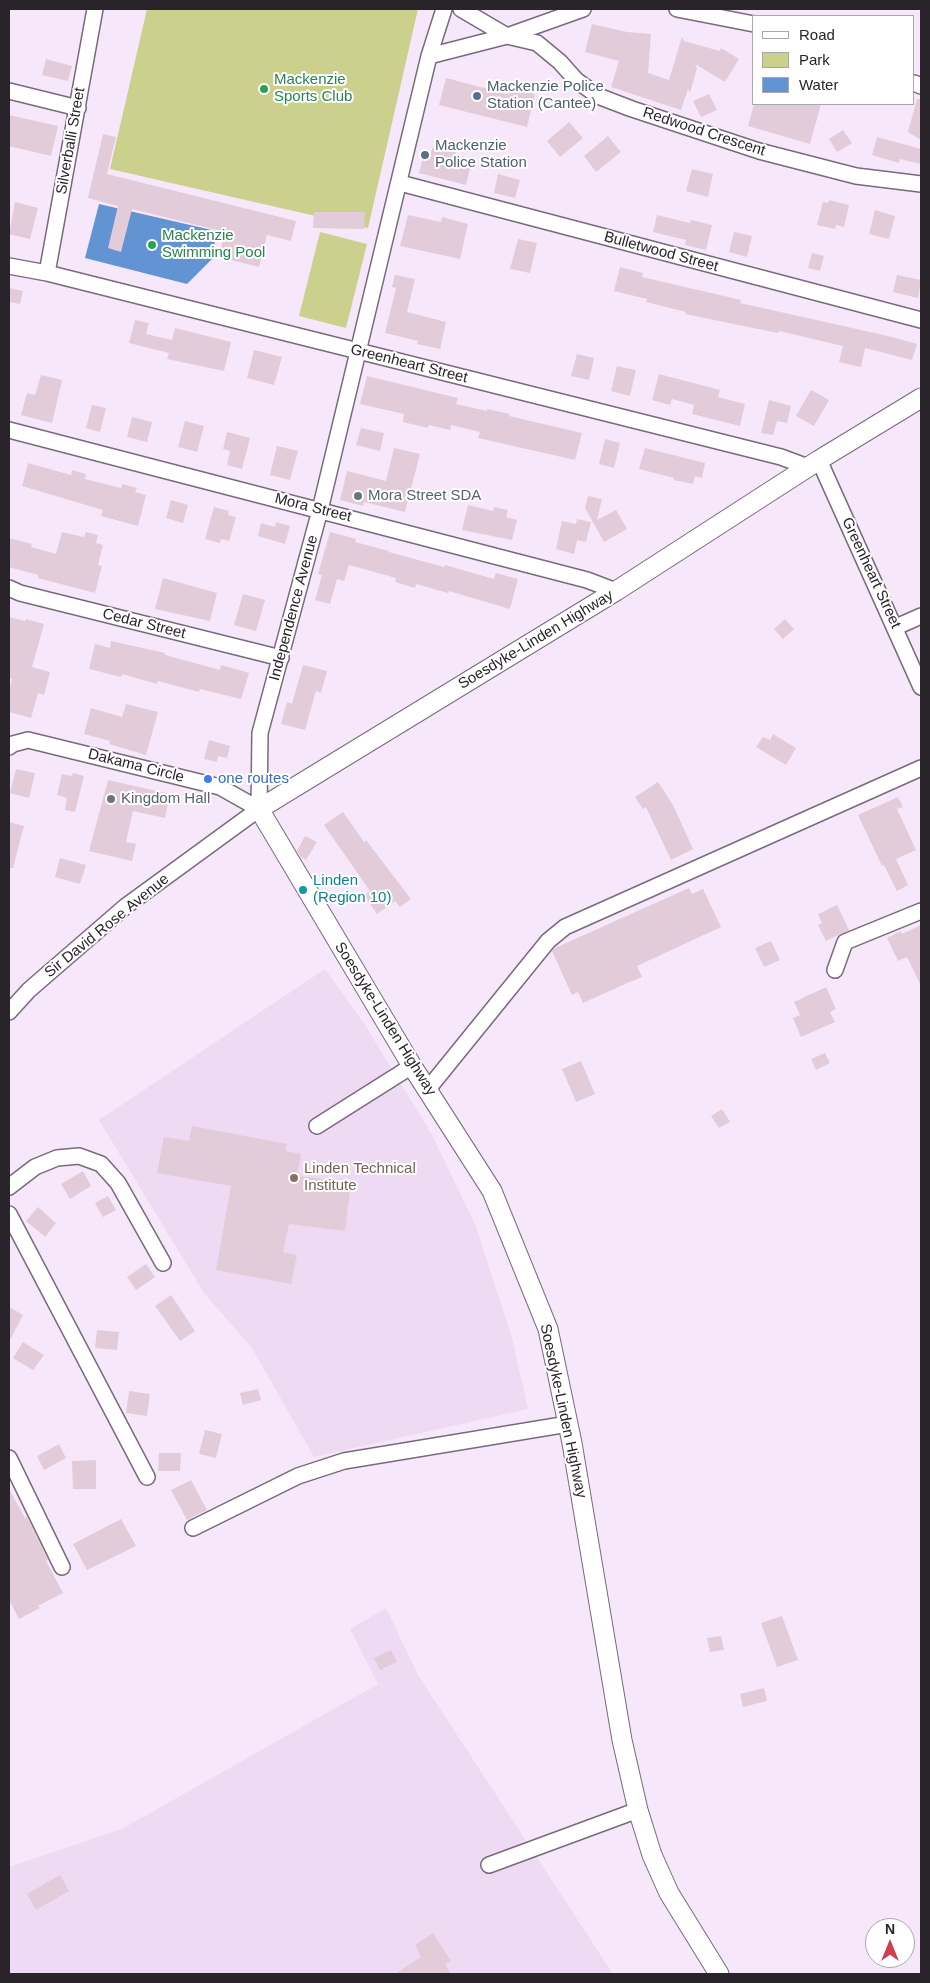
<!DOCTYPE html>
<style>
body{margin:0}
#map{position:relative;width:930px;height:1983px;overflow:hidden;background:#f7e7fa;font-family:Arial,sans-serif}
canvas{display:block}
.frame{position:absolute;inset:0;border:10px solid #29232a;pointer-events:none}
.legend{position:absolute;left:752px;top:15px;width:162px;height:90px;box-sizing:border-box;background:#fff;border:1px solid #a9a7aa;margin:0;padding:6px 9px;list-style:none;font-size:15px;color:#29232a}
.legend li{display:flex;align-items:center;gap:10px;height:25px}
.legend b{width:25px;border:1px solid #a9a7aa}
.north{position:absolute;left:865px;top:1918px;width:50px;height:50px;box-sizing:border-box;background:#fff;border:1px solid #a9a7aa;border-radius:50%;rotate:0deg;font-size:14px;font-weight:700;line-height:20px;text-align:center;color:#29232a}
.north::after{content:'';display:block;margin:auto;width:18px;height:22px;background:#cf3f51;clip-path:polygon(50% 0,100% 100%,50% 72%,0 100%)}
</style>
<div id="map">
<canvas width="930" height="1983"></canvas>
<div class="frame"></div>
<ul class="legend">
<li><b style="height:6px;background:#fff"></b>Road</li>
<li><b style="height:14px;background:#cbd18d"></b>Park</li>
<li><b style="height:14px;background:#6293d2"></b>Water</li>
</ul>
<div class="north">N</div>
</div>
<script>
const c = document.querySelector('canvas').getContext('2d');
c.lineJoin = 'round';
function fillPath(path, color) { c.fillStyle = color; c.fill(path, 'evenodd'); }
const shape = rows => new Path2D(rows.map(r => 'M' + r).join(''));
function stroke(path, color, width, dash) { c.strokeStyle = color; c.lineWidth = width; c.lineCap = dash ? 'butt' : 'round'; c.setLineDash(dash || []); c.stroke(path); }
function label(font, color, halo, rows, align = 'center') {
  c.font = font + ' Arial,sans-serif'; c.lineWidth = 4; c.setLineDash([]); c.textBaseline = 'middle'; c.strokeStyle = halo; c.fillStyle = color; for (const [text, x, y, turn = 0] of rows) {
    c.save(); c.translate(x, y); c.rotate((+turn || 0) * Math.PI / 180); c.textAlign = isNaN(turn) ? turn : align; if (halo) c.strokeText(text, 0, 0); c.fillText(text, 0, 0); c.restore();
  }
}
fillPath(shape([
 [325,969,365,1025,431,1133,475,1224,512,1338,528,1409,314,1457,252,1348,204,1293,99,1120],
 [386,1608,418,1675,613,1974,9,1974,9,1867,122,1829,378,1684,350,1629]
]), '#efdaf3');
fillPath(shape([
 [147,9,418,9,368,228,110,169],
 [320,232,367,244,346,328,299,316]
]), '#cbd18d');
fillPath(shape([
 [99,204,216,231,213,258,187,284,85,258]
]), '#6293d2');
fillPath(shape([
 [592,24,627,32,651,34,648,73,669,80,682,37,684,41,720,51,721,48,739,59,725,82,695,64,697,68,690,93,688,89,681,110,611,87,619,61,585,52],
 [46,59,72,66,68,81,42,75],
 [446,78,507,94,508,88,535,94,527,127,439,105],
 [709,94,717,110,701,117,693,101],
 [917,99,921,99,921,140,908,132],
 [754,104,821,104,810,144,748,126],
 [9,115,58,126,51,156,9,146],
 [569,122,583,138,560,157,547,141],
 [843,130,852,143,837,152,829,139],
 [103,134,116,137,107,174,296,221,291,241,267,235,259,267,219,257,225,232,132,209,121,252,108,248,118,206,88,198],
 [608,136,621,152,596,172,584,156],
 [877,137,921,149,921,164,900,159,899,163,872,155],
 [433,147,456,152,453,161,471,165,466,185,419,173,424,154,430,155],
 [692,169,713,174,708,197,686,191],
 [498,174,520,180,515,198,494,193],
 [829,200,849,205,844,227,836,225,835,229,817,225,823,202,828,203],
 [15,202,38,208,30,239,9,234],
 [875,210,895,216,889,239,869,234],
 [314,212,365,212,364,229,313,228],
 [408,215,441,222,442,217,468,224,460,259,400,246],
 [657,215,690,223,691,220,712,225,706,250,685,245,686,240,653,232],
 [734,232,752,236,747,257,729,252],
 [518,239,537,243,530,273,510,269],
 [812,253,824,256,820,271,808,268],
 [620,267,643,273,642,277,741,300,740,303,888,336,917,344,912,360,865,348,861,367,839,362,843,346,779,331,778,333,685,314,686,312,646,302,647,299,614,291],
 [395,275,415,279,407,312,446,322,440,349,417,344,418,341,385,333,396,288,392,287],
 [897,275,921,280,918,298,893,292],
 [9,288,23,291,20,304,9,302],
 [135,320,149,323,146,334,172,340,175,328,231,342,224,371,167,359,169,353,129,343],
 [254,350,282,357,274,385,247,378],
 [577,354,594,358,589,380,571,376],
 [617,366,636,370,630,396,611,391],
 [659,374,720,390,718,397,745,404,740,426,692,414,694,405,672,399,670,405,652,400],
 [41,375,62,380,52,423,21,415,27,393,35,395],
 [367,376,458,398,456,404,487,411,487,409,510,414,509,416,582,433,575,460,478,438,480,432,451,425,450,430,429,425,428,428,403,422,404,414,360,404],
 [811,390,829,400,814,426,796,416],
 [769,400,791,406,787,423,777,421,773,435,761,433],
 [92,405,106,408,100,432,86,428],
 [132,417,152,422,147,442,127,437],
 [185,421,204,426,197,452,178,447],
 [361,428,384,433,380,451,356,445],
 [227,432,250,438,242,469,227,465,230,451,223,449],
 [605,439,620,443,614,468,599,464],
 [277,446,298,451,290,480,270,475],
 [394,448,420,454,405,512,364,502,363,506,340,500,347,471,386,481],
 [645,448,705,463,702,478,695,476,693,484,674,480,674,478,639,469],
 [28,463,71,475,72,470,86,474,85,479,121,488,122,484,137,488,135,492,146,495,138,526,101,516,103,510,22,486],
 [588,496,602,499,597,520,616,510,627,529,604,542,585,508],
 [171,500,188,505,183,523,166,518],
 [468,505,493,511,494,507,508,510,506,517,517,520,512,540,462,530],
 [214,507,229,511,228,515,236,517,229,541,221,539,220,543,205,539],
 [577,519,591,522,586,542,577,540,574,554,556,549,562,521,576,524],
 [276,522,290,526,285,544,258,536,261,523,275,527],
 [62,532,84,537,86,532,98,535,96,543,103,545,98,565,102,566,95,593,38,578,38,575,9,567,9,538,32,544,31,547,56,554],
 [330,532,356,539,355,542,389,551,389,552,444,567,445,565,494,579,496,573,518,579,510,609,449,591,448,593,416,584,415,588,395,582,396,578,349,565,344,581,337,579,330,604,315,600,322,575,318,574],
 [163,578,217,593,210,621,155,609],
 [243,594,265,600,256,631,234,625],
 [9,617,25,621,26,619,44,624,32,667,50,672,44,695,38,693,31,718,9,712,9,692,12,679,9,679],
 [785,619,794,629,783,639,774,629],
 [111,641,165,653,165,655,220,670,221,665,249,673,241,699,200,689,199,692,158,681,157,684,122,674,121,677,89,669,95,644,110,648],
 [303,665,327,671,321,693,316,691,305,730,281,724,287,702,292,704],
 [126,704,158,712,146,755,109,744,110,741,84,734,91,708,122,717],
 [773,734,796,748,786,765,756,747,763,737,770,740],
 [209,740,230,746,227,758,218,756,217,762,204,759],
 [16,769,35,773,29,798,10,793],
 [73,773,84,776,75,812,65,810,67,798,57,795,62,774,72,776],
 [108,780,170,794,165,818,133,811,126,842,136,844,132,861,89,851],
 [658,782,673,805,693,849,671,860,646,807,643,809,635,797],
 [898,797,903,807,897,809,916,850,896,859,908,885,897,891,884,865,882,866,858,815],
 [343,812,364,842,366,840,411,899,400,907,395,901,377,914,364,895,370,891,324,825],
 [9,822,24,826,13,868,9,868],
 [305,836,317,842,306,860,300,856,297,851],
 [60,858,86,865,80,884,55,877],
 [689,888,692,894,703,889,721,927,637,966,642,977,625,984,583,1003,578,992,572,995,552,951,555,948],
 [837,905,849,930,826,941,818,925,822,923,818,914],
 [921,925,921,986,907,957,898,961,887,938,901,931,902,934],
 [771,941,780,960,764,967,755,948],
 [826,987,836,1009,830,1012,835,1022,801,1037,793,1018,800,1015,794,1002],
 [825,1053,830,1063,816,1070,811,1059],
 [581,1061,595,1094,576,1102,562,1069],
 [722,1109,730,1122,719,1128,711,1116],
 [192,1126,287,1144,285,1151,301,1154,297,1176,351,1182,345,1231,289,1224,283,1252,297,1255,291,1284,216,1270,231,1186,157,1173,164,1137,189,1141],
 [83,1171,91,1186,70,1199,61,1184],
 [108,1196,116,1210,103,1217,95,1203],
 [38,1207,56,1223,45,1237,26,1221],
 [146,1264,155,1277,136,1290,127,1277],
 [171,1295,195,1331,180,1341,155,1306],
 [9,1307,23,1315,9,1342],
 [97,1330,119,1332,117,1350,95,1348],
 [23,1342,44,1355,33,1370,13,1358],
 [258,1389,261,1400,243,1405,240,1393],
 [129,1391,150,1394,147,1416,126,1413],
 [205,1430,222,1434,216,1458,199,1454],
 [59,1444,66,1458,44,1470,37,1456],
 [159,1453,181,1453,180,1471,158,1471],
 [96,1460,96,1489,73,1489,72,1461],
 [191,1480,207,1510,187,1520,171,1490],
 [9,1489,25,1518,27,1517,48,1560,46,1561,63,1593,38,1606,40,1608,19,1619,9,1600],
 [121,1519,136,1546,87,1570,73,1544],
 [782,1616,798,1660,777,1667,761,1623],
 [721,1636,724,1650,710,1652,707,1638],
 [391,1650,397,1662,380,1670,374,1658],
 [764,1688,767,1701,743,1707,740,1694],
 [60,1875,69,1891,36,1910,27,1894],
 [433,1933,451,1961,445,1964,451,1974,395,1974,421,1957,415,1945]
]), '#e3ccd9');
const minor = shape([
 [461,9,507,36,537,43,560,62,576,80,598,96,632,109,759,151,856,176,921,184],
 [677,9,754,24],
 [429,56,507,36,583,9],
 [914,83,921,86],
 [9,91,78,108],
 [400,183,921,320],
 [9,266,47,273,781,457,808,467],
 [47,273,95,9],
 [9,430,587,580,616,591],
 [819,460,921,687],
 [9,588,20,593,281,658],
 [896,627,921,616],
 [9,747,13,744,28,740,220,787,259,809],
 [259,809,260,733,320,510,429,56,444,9],
 [835,970,845,942,921,911],
 [9,1012,29,990,126,906,259,809],
 [428,1089,548,941,565,927,921,768],
 [317,1126,412,1066],
 [9,1187,35,1167,57,1158,79,1156,101,1164,118,1183,163,1263],
 [9,1214,147,1477],
 [9,1458,62,1567],
 [193,1528,298,1476,344,1461,568,1424],
 [489,1865,638,1810]
]);
const major = shape([
 [719,1974,669,1893,652,1855,638,1810,622,1740,572,1443,548,1329,492,1191,412,1066,259,809,616,591,819,460,921,398]
]);
stroke(minor, '#786a7b', 18);
stroke(major, '#786a7b', 21);
stroke(minor, '#fff', 15);
stroke(major, '#fff', 19);
for (const [x, y, r, color] of [
 [264,89,5,"#2e9e5b"],
 [477,96,5,"#5c6f8a"],
 [425,155,5,"#5c6f8a"],
 [152,245,5,"#2e9e5b"],
 [358,496,5,"#6b7280"],
 [208,779,5,"#3f7fe0"],
 [111,799,5,"#6b7280"],
 [303,890,5,"#0f9aa8"],
 [294,1178,5,"#8d6e63"]
]) { const dot = new Path2D(); dot.arc(x, y, r, 0, 2 * Math.PI); c.fillStyle = color; c.fill(dot); stroke(dot, '#fff', 2); }
label('15px', '#27864d', '#fff', [
 ["Mackenzie",274,80],
 ["Sports Club",274,97],
 ["Mackenzie",162,236],
 ["Swimming Pool",162,253]
], 'left');
label('15px', '#4e5e75', '#fff', [
 ["Mackenzie Police",487,87],
 ["Station (Cantee)",487,104],
 ["Mackenzie",435,146],
 ["Police Station",435,163]
], 'left');
label('15px', '#29232a', '#fff', [
 ["Redwood Crescent",704,132,18],
 ["Silverballi Street",71,141,-80],
 ["Bulletwood Street",661,252,15],
 ["Greenheart Street",409,364,14],
 ["Mora Street",313,508,14],
 ["Greenheart Street",871,573,65],
 ["Independence Avenue",294,608,-75],
 ["Cedar Street",144,624,14],
 ["Soesdyke-Linden Highway",536,640,-31],
 ["Dakama Circle",136,766,14],
 ["Sir David Rose Avenue",107,926,-39],
 ["Soesdyke-Linden Highway",385,1019,58],
 ["Soesdyke-Linden Highway",563,1411,78]
]);
label('15px', '#5b616d', '#fff', [
 ["Mora Street SDA",368,496],
 ["Kingdom Hall",121,799]
], 'left');
label('15px', '#366cbe', '#fff', [
 ["one routes",218,779]
], 'left');
label('15px', '#0d838f', '#fff', [
 ["Linden",313,881],
 ["(Region 10)",313,898]
], 'left');
label('15px', '#785e54', '#fff', [
 ["Linden Technical",304,1169],
 ["Institute",304,1186]
], 'left');
</script>
